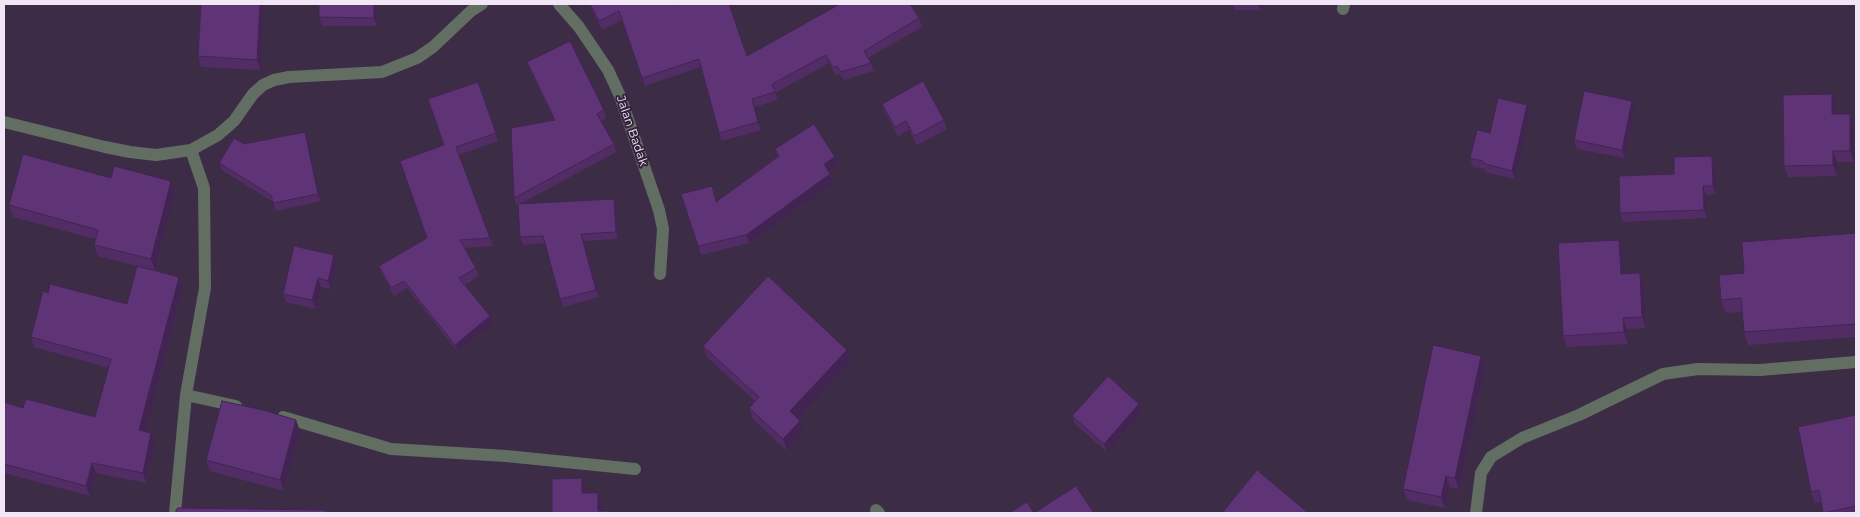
<!DOCTYPE html>
<style>
body{margin:0}
#map{position:relative;width:1860px;height:517px;overflow:hidden;background:#3c2c46;font-family:Montserrat,sans-serif}
canvas{display:block}
.frame{position:absolute;inset:0;border:5px solid #f0e6f6;pointer-events:none}
</style>
<div id="map">
<canvas width="1860" height="517"></canvas>
<div class="frame"></div>
</div>
<script>
const c = document.querySelector('canvas').getContext('2d');
c.lineJoin = 'round';
const shape = rows => new Path2D(rows.map(r => 'M' + r).join(''));
function stroke(path, color, width, dash) { c.strokeStyle = color; c.lineWidth = width; c.lineCap = dash ? 'butt' : 'round'; c.setLineDash(dash || []); c.stroke(path); }
function fillPath(path, color) { c.fillStyle = color; c.fill(path, 'evenodd'); }
function label(font, color, halo, rows, align = 'center') {
  c.font = font + ' Montserrat,sans-serif'; c.lineWidth = 4; c.setLineDash([]); c.textBaseline = 'middle'; c.strokeStyle = halo; c.fillStyle = color; for (const [text, x, y, turn = 0] of rows) {
    c.save(); c.translate(x, y); c.rotate((+turn || 0) * Math.PI / 180); c.textAlign = isNaN(turn) ? turn : align; if (halo) c.strokeText(text, 0, 0); c.fillText(text, 0, 0); c.restore();
  }
}
stroke(shape([
 [559,4,579,27,608,70,620,96,659,210,663,229,660,274],
 [1343,9,1344,4],
 [186,395,236,406],
 [283,417,391,449,506,456,635,469],
 [876,510,879,513],
 [175,513,186,395,205,288,204,188,191,150],
 [1476,513,1481,473,1491,457,1522,438,1579,415,1663,374,1698,369,1760,370,1856,362]
]), '#626e62', 12);
stroke(shape([
 [4,122,105,147,130,152,156,155,191,150,218,135,234,121,253,94,263,85,274,80,289,77,382,72,417,58,433,47,471,11,482,4]
]), '#626e62', 12);
fillPath(shape([
 [264,4,261,70,201,67,198,56],
 [377,4,377,26,322,26,319,17],
 [589,4,673,4,674,5,747,56,919,18,922,27,868,58,871,63,874,71,844,80,840,74,836,76,829,63,775,93,778,100,755,107,761,130,722,141,719,133,701,67,645,86,622,20,602,30],
 [1233,4,1261,4,1261,10,1235,10],
 [527,62,604,110,606,118,601,121,614,144,616,152,520,204,614,199,617,207,618,239,584,241,599,297,563,307,545,243,523,245,520,237,518,205,517,206,514,198,554,120,530,70],
 [478,82,498,141,459,155,493,246,464,248,476,268,479,276,465,285,490,316,493,324,458,352,407,288,394,296,382,274,379,266,427,238,444,145],
 [882,104,944,120,947,129,917,145,909,130,898,136,885,112],
 [1836,105,1836,114,1850,114,1854,125,1854,162,1837,162,1837,176,1788,177,1784,166],
 [1635,109,1625,158,1577,149,1574,140],
 [1530,113,1515,179,1485,172,1485,169,1473,167,1470,158,1490,133],
 [305,132,308,139,321,201,276,211,273,202,222,170,219,163,244,144],
 [775,149,838,165,829,171,834,183,749,243,701,255,681,194,715,195,717,202,777,157],
 [1712,156,1715,165,1716,194,1706,195,1707,218,1623,222,1620,213,1674,174],
 [111,178,171,181,175,192,155,270,179,277,183,287,145,432,155,443,146,483,96,473,90,496,4,473,4,402,23,408,95,417,109,368,34,347,31,337,48,293,127,304,137,266,98,256,94,245,95,239,13,217,9,205],
 [1856,233,1856,337,1748,345,1744,332,1742,312,1726,313,1721,300,1744,273],
 [1623,251,1624,274,1644,284,1646,328,1627,329,1628,344,1567,347,1563,336],
 [334,255,337,264,331,289,321,287,316,309,286,302,283,294],
 [703,346,847,350,851,361,798,419,804,432,787,451,753,419,749,408,755,401,707,357],
 [1481,356,1485,367,1459,489,1450,487,1445,508,1407,500,1403,489],
 [1139,404,1142,413,1107,452,1075,424,1072,416],
 [1856,415,1856,513,1823,513,1821,502,1815,503,1811,492],
 [300,431,284,491,210,471,206,460]
]), '#522d65');
fillPath(shape([
 [260,4,264,4,261,70,257,60],
 [374,4,377,4,377,26,374,18],
 [1258,4,1261,4,1261,10],
 [1832,94,1836,105,1836,125,1832,114],
 [752,99,755,107,761,130,758,122],
 [1632,101,1635,109,1625,158,1622,150],
 [1527,105,1530,113,1515,179,1512,171],
 [1850,114,1854,125,1854,162,1850,151],
 [305,132,308,139,321,201,318,194],
 [1833,151,1837,162,1837,176,1833,165],
 [1712,156,1715,165,1716,194,1713,186],
 [835,157,838,165,827,172,824,164],
 [830,174,834,183,749,243,746,235],
 [171,181,175,192,155,270,151,259],
 [1703,186,1706,195,1707,218,1704,210],
 [614,199,617,207,618,239,616,232],
 [581,234,584,241,599,297,596,290],
 [1619,240,1623,251,1625,285,1621,274],
 [334,255,337,264,331,289,328,281],
 [1640,273,1644,284,1646,328,1642,317],
 [179,277,183,287,143,440,139,430],
 [318,278,321,287,316,309,312,300],
 [490,316,493,324,458,352,455,345],
 [1623,318,1627,329,1628,344,1624,332],
 [847,350,851,361,794,423,790,411],
 [1481,356,1485,367,1459,489,1455,478],
 [1139,404,1142,413,1107,452,1104,444],
 [296,420,300,431,284,491,280,480],
 [800,421,804,432,787,451,783,439],
 [151,433,155,443,146,483,143,473],
 [92,463,96,473,90,496,86,486],
 [1446,476,1450,487,1445,508,1441,497],
 [582,478,586,490,586,504,582,493],
 [598,493,602,504,602,513,598,511]
]), '#422453');
const building = shape([
 [201,4,260,4,257,60,198,56,201,4],
 [319,4,374,4,374,18,319,17,319,4],
 [590,4,673,4,674,5,678,4,729,4,747,56,840,4,910,4,919,18,864,51,871,63,841,72,837,66,833,68,826,55,772,84,775,92,752,99,758,122,719,133,699,59,642,78,619,11,599,21,590,4],
 [570,41,604,110,597,114,614,144,514,198,511,128,555,120,527,62,570,41],
 [923,81,944,120,914,136,906,121,895,127,882,104,923,81],
 [478,82,496,133,456,147,490,238,460,240,476,268,459,278,490,316,455,345,404,281,391,288,379,266,427,238,400,161,444,145,428,99,478,82],
 [1584,91,1632,101,1622,150,1574,140,1584,91],
 [1832,94,1832,114,1850,114,1850,151,1833,151,1833,165,1784,166,1783,95,1832,94],
 [1498,98,1527,105,1512,171,1482,163,1483,161,1470,158,1477,130,1490,133,1498,98],
 [814,124,835,157,824,164,830,174,746,235,698,246,681,194,712,186,716,202,779,156,775,149,814,124],
 [305,132,318,194,273,203,271,195,219,163,234,138,244,144,305,132],
 [23,154,111,178,114,166,171,181,151,259,94,245,98,230,9,205,23,154],
 [1712,156,1713,186,1703,186,1704,210,1620,213,1619,176,1674,174,1674,157,1712,156],
 [614,199,616,232,581,234,596,290,560,299,543,236,520,237,518,204,614,199],
 [1856,233,1856,324,1744,332,1741,298,1721,300,1719,275,1744,273,1742,242,1856,233],
 [1619,240,1621,274,1640,273,1642,317,1623,318,1624,332,1563,336,1558,243,1619,240],
 [294,246,334,255,328,281,318,278,312,300,283,294,294,246],
 [137,266,179,277,139,430,151,433,143,473,92,463,86,486,4,464,4,402,23,408,26,399,95,417,111,359,31,337,43,291,48,293,50,284,127,304,137,266],
 [768,276,847,350,790,411,800,421,783,439,749,408,759,397,703,346,768,276],
 [1433,345,1481,356,1455,478,1446,476,1441,497,1403,489,1433,345],
 [1108,376,1139,404,1104,444,1072,416,1108,376],
 [222,401,263,410,296,420,280,480,206,460,222,401],
 [1856,415,1856,506,1823,513,1819,490,1811,492,1798,427,1856,415],
 [1257,470,1306,511,1304,513,1222,513,1257,470],
 [582,478,582,493,598,493,598,511,610,511,610,513,552,513,552,479,582,478],
 [1076,486,1094,513,1009,513,1027,502,1034,513,1076,486],
 [178,508,323,510,332,513,176,513,176,510,178,508]
]);
fillPath(building, '#5f3476');
stroke(building, '#422453', 1);
label('12px', '#f0e6f6', '#32223b', [
 ["Jalan Badak",632,131,71]
]);
</script>
